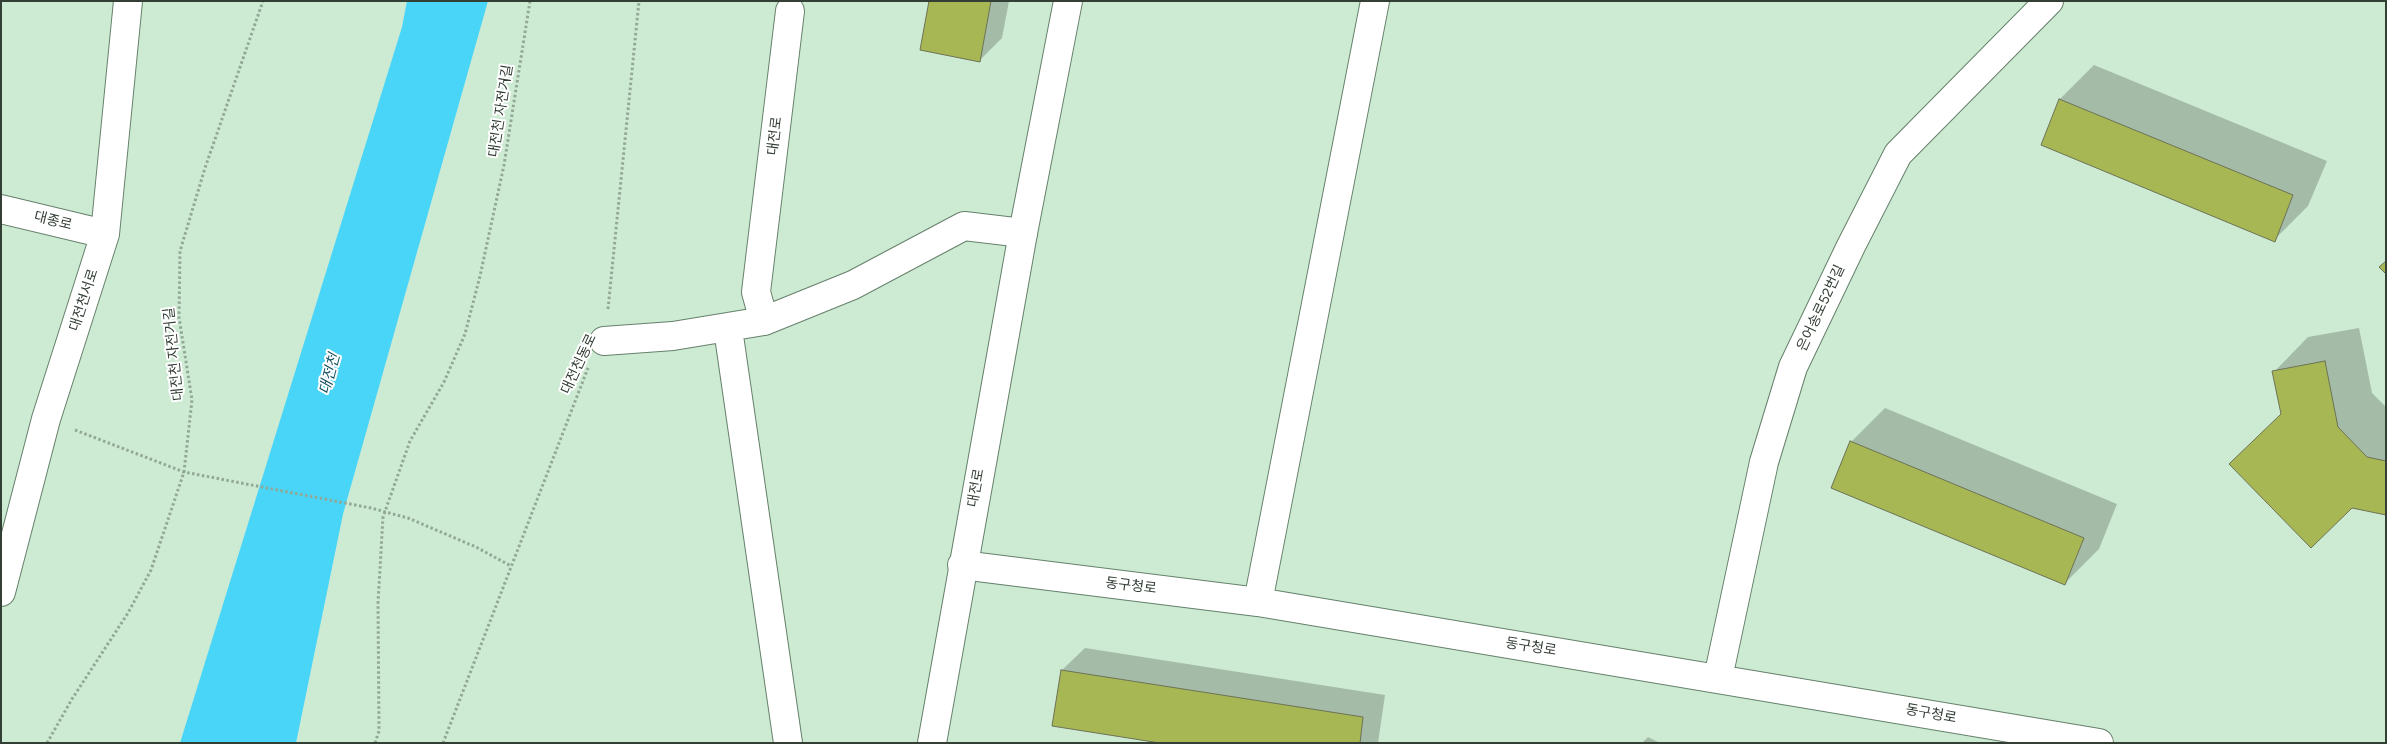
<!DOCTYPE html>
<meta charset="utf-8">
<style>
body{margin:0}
#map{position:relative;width:2387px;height:744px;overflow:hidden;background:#cdead3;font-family:Figtree,sans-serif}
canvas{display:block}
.frame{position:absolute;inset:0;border:2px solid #333e35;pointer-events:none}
</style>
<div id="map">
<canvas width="2387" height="744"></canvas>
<div class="frame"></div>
</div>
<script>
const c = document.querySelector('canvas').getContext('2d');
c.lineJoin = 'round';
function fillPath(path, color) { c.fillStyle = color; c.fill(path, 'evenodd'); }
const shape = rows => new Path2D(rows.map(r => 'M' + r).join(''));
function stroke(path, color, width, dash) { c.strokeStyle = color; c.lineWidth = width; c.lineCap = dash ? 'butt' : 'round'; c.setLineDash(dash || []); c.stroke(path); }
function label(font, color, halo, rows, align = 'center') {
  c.font = font + ' Figtree,"Noto Sans KR",sans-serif'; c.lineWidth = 4; c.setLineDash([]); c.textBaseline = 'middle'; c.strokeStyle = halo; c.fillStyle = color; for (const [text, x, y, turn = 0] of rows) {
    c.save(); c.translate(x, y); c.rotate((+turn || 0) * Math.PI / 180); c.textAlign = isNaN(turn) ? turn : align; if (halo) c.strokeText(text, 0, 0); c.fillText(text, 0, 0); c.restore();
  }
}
fillPath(shape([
 [407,1,488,1,343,514,296,743,180,743,402,27]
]), '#49d5f8');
fillPath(shape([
 [931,1,1009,1,1002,38,980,60],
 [2094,65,2327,161,2308,206,2274,240,2042,144,2060,99],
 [2359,328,2372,393,2386,407,2386,514,2282,414,2274,372,2308,337],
 [1885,408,2117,504,2099,549,2065,583,1851,442],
 [1085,648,1385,695,1378,743,1168,743,1062,670],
 [1648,737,1660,743,1642,743]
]), '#0003');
const building = shape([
 [929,1,991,1,980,62,920,50,929,1],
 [2059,99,2293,195,2275,242,2041,145,2059,99],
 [2386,261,2386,274,2379,267,2386,261],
 [2325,361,2338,427,2367,457,2386,461,2386,515,2352,508,2311,548,2229,464,2281,414,2272,371,2325,361],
 [1850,441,2084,538,2065,585,1831,488,1850,441],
 [1061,670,1363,717,1360,743,1160,743,1052,726,1061,670]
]);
fillPath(building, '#a7b754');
stroke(building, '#6c7255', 1);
const street = shape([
 [1,209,105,234],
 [764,321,756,292,790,11],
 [728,329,788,743],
 [604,341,673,336,764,321,853,285,964,226,1023,233],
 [962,565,1258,602,2099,743],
 [1,592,46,419,105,234,128,1],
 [1258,602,1375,1],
 [1718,678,1764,462,1793,367,1851,246,1898,154,2049,1]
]);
const primary = shape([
 [932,743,1023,233,1068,1]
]);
stroke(street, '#66806b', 30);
stroke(primary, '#66806b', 30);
stroke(shape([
 [608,309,639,1],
 [75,430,184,472,371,508,408,518,476,547,511,566],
 [47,743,72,699,128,613,151,570,184,472,192,400,179,317,180,251,205,168,263,1],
 [375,743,379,731,378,603,383,517,410,441,444,382,465,334,480,276,504,165,530,1],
 [443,743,588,368]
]), '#92a897', 3, [2.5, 2.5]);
stroke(street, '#fff', 28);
stroke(primary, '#fff', 28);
label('14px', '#333e35', '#fff', [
 ["대전천 자전거길",501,111,-81],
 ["대전로",775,136,-83],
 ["대종로",53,221,14],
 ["대전천서로",84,300,-72],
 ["은어송로52번길",1821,308,-65],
 ["대전천 자전거길",174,354,-96],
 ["대전천동로",579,364,-65],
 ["대전로",976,488,-80],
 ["동구청로",1131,586,7],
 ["동구청로",1531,647,9],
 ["동구청로",1931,714,10]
]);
label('italic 15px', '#1c5564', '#fff', [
 ["대전천",330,374,-75]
]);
</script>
